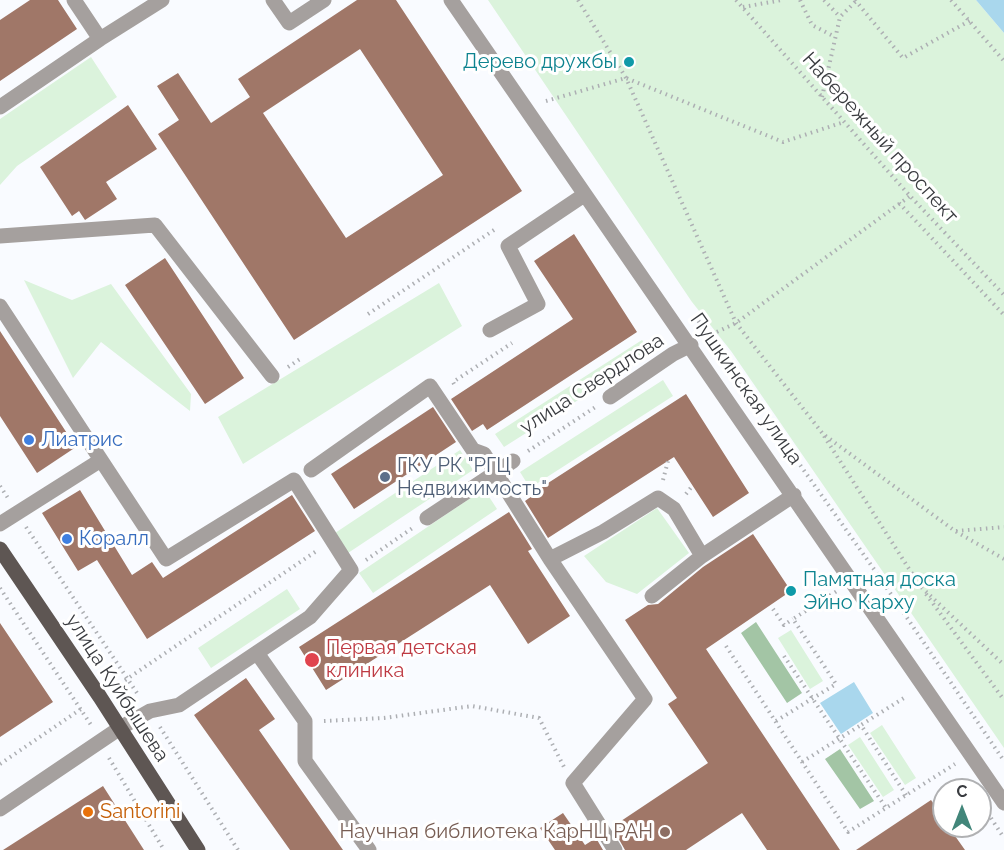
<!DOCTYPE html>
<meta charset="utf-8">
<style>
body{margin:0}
#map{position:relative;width:1004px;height:850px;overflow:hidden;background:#f9fbff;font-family:Raleway,sans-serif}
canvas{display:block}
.north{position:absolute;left:932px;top:778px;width:60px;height:60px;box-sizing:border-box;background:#fff;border:2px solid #b0b1b3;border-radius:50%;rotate:0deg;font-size:16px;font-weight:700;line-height:24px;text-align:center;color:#3a3c40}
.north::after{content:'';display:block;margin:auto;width:21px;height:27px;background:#42867a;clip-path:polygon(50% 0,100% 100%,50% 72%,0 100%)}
</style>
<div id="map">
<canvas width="1004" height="850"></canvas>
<div class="north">С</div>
</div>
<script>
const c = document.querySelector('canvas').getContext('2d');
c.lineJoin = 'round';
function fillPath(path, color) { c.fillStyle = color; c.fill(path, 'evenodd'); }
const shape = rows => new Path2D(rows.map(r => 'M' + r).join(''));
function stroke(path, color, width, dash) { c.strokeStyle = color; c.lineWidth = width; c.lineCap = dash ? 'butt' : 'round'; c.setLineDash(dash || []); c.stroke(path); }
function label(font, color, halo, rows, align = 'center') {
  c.font = font + ' Raleway,sans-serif'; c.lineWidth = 6; c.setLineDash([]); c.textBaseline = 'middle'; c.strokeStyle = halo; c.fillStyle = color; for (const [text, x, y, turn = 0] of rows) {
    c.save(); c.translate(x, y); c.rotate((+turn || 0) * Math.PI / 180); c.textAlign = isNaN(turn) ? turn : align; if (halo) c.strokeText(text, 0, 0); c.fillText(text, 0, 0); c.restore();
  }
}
fillPath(shape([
 [488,0,976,0,1004,33,1004,748,731,351,692,302],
 [91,57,117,97,17,166,0,185,0,119],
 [24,280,72,300,111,284,191,394,190,411,101,342,73,378],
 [439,283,462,326,243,464,218,417],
 [642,340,651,354,504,447,495,434],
 [663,380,673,396,530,488,520,472],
 [460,450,473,470,348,553,335,533],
 [484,489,497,509,373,593,359,573],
 [657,508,689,553,637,594,606,582,584,556],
 [287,589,300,609,211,668,198,648],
 [791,630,823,681,810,689,778,638],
 [882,725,916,778,905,785,870,733],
 [860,737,894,790,883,797,848,745]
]), '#dbf3dc');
fillPath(shape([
 [756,622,802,693,787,703,741,633],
 [840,749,874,801,860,809,825,759]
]), '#a3c5a5');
fillPath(shape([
 [976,0,1004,0,1004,33],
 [854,682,873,713,841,734,820,703]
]), '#a9d7ed');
fillPath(shape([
 [30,0,58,0,77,29,0,81,0,20],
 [357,0,396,0,522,191,294,340,158,134,179,120,157,86,178,73,211,123,250,97,238,79],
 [360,49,443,175,346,238,263,113],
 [128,105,157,149,106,182,117,199,85,220,79,211,72,216,40,167],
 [574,234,637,332,487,430,483,424,472,431,451,399,573,319,534,261],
 [165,258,244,378,205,404,125,285],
 [0,331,76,447,37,473,0,416],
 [686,394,749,493,713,517,674,457,548,538,525,501,532,496,531,494],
 [433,407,456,442,354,509,331,474],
 [80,490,132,575,152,562,163,578,292,495,315,531,147,639,97,560,78,571,42,513],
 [509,512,532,549,528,551,570,616,528,644,490,585,326,690,299,647],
 [753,534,791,591,706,649,840,850,767,850,742,813,686,850,625,850,612,827,708,763,668,704,677,698,625,620,648,605,658,604,703,567],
 [0,623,53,702,0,737],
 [246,678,275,719,259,730,343,850,290,850,194,715],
 [103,786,144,850,3,850],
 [931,800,944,819,944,826,948,826,965,850,856,850],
 [563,813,585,845,596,838,603,850,555,850,540,828]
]), '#a07768');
stroke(shape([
 [578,0,626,78,736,323,823,434,955,531,1004,559],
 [736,0,910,196,1004,295],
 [800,0,812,25,835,37],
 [824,0,840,17],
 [855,0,903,58,971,20],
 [951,0,1004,61],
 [743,7,782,0],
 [822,97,840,17,856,1],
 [546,101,626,78,783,142,844,122],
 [899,203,1004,315],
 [368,314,494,230],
 [695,316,704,329],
 [706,337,736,323,910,196],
 [710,338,876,572,1004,761],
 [288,367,303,357],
 [454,384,453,382,512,343],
 [824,436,920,586,1004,665],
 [528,451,597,406],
 [663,480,668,461],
 [0,486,8,498],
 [686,494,693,485],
 [26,527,139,696],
 [956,531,1004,527],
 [366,560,414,527],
 [0,588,91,725],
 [926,594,1004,700],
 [773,609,784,625,793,619],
 [726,646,848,832,955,764],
 [784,656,886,808],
 [115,687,318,550],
 [324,721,384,718,472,706,539,718,564,767],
 [776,721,836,684,793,619,837,591],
 [160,727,238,850],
 [109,758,164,850],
 [802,762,861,725],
 [0,764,84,707],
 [906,795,861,725,907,696],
 [991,818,1004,838]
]), '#adafb3', 4, [1.5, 4.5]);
stroke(shape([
 [273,0,289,23,324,0],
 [451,0,1004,803],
 [100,39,162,0],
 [0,107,100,39,74,0],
 [0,236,155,225,272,376],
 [0,306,101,460],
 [490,330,538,304,508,246,584,195],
 [610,397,673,354,691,345],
 [311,470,430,386,473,450,484,454,550,559,645,699,573,783,615,850],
 [427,518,513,461],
 [0,524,101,460,166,559,294,480,351,570,310,617,179,705,150,711,120,728,0,809],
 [550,559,603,532,658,498,674,509,702,556,794,495],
 [652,596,702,556],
 [257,653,305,721,305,761,369,850]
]), '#a5a09e', 15);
stroke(shape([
 [0,549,100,697,198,850]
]), '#5e5653', 15);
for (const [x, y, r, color] of [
 [629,62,6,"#0f9aa8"],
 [29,440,6,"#3f7fe0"],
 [385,477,6,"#5c6f8a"],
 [67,539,6,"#3f7fe0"],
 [791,591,6,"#0f9aa8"],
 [312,660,8,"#e0444e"],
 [88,812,6,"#e8710a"],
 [665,832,6,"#8d6e63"]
]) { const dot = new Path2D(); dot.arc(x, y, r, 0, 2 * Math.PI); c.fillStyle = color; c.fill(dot); stroke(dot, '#fff', 2); }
label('20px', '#0d838f', '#fff', [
 ["Дерево дружбы",617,62],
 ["Памятная доска",803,580,"left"],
 ["Эйно Карху",803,603,"left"]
], 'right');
label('20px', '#3a3c40', '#fff', [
 ["Набережный проспект",880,138,48],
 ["улица Свердлова",592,384,-33],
 ["Пушкинская улица",746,389,55],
 ["улица Куйбышева",117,688,57]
]);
label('20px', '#366cbe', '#fff', [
 ["Лиатрис",41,440],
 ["Коралл",79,539]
], 'left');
label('20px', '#4e5e75', '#fff', [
 ["ГКУ РК \"РГЦ",397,466],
 ["Недвижимость\"",397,489]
], 'left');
label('20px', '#be3a42', '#fff', [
 ["Первая детская",326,648],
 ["клиника",326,671]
], 'left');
label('20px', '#c56008', '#fff', [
 ["Santorini",100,812]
], 'left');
label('20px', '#785e54', '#fff', [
 ["Научная библиотека КарНЦ РАН",653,832]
], 'right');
</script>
